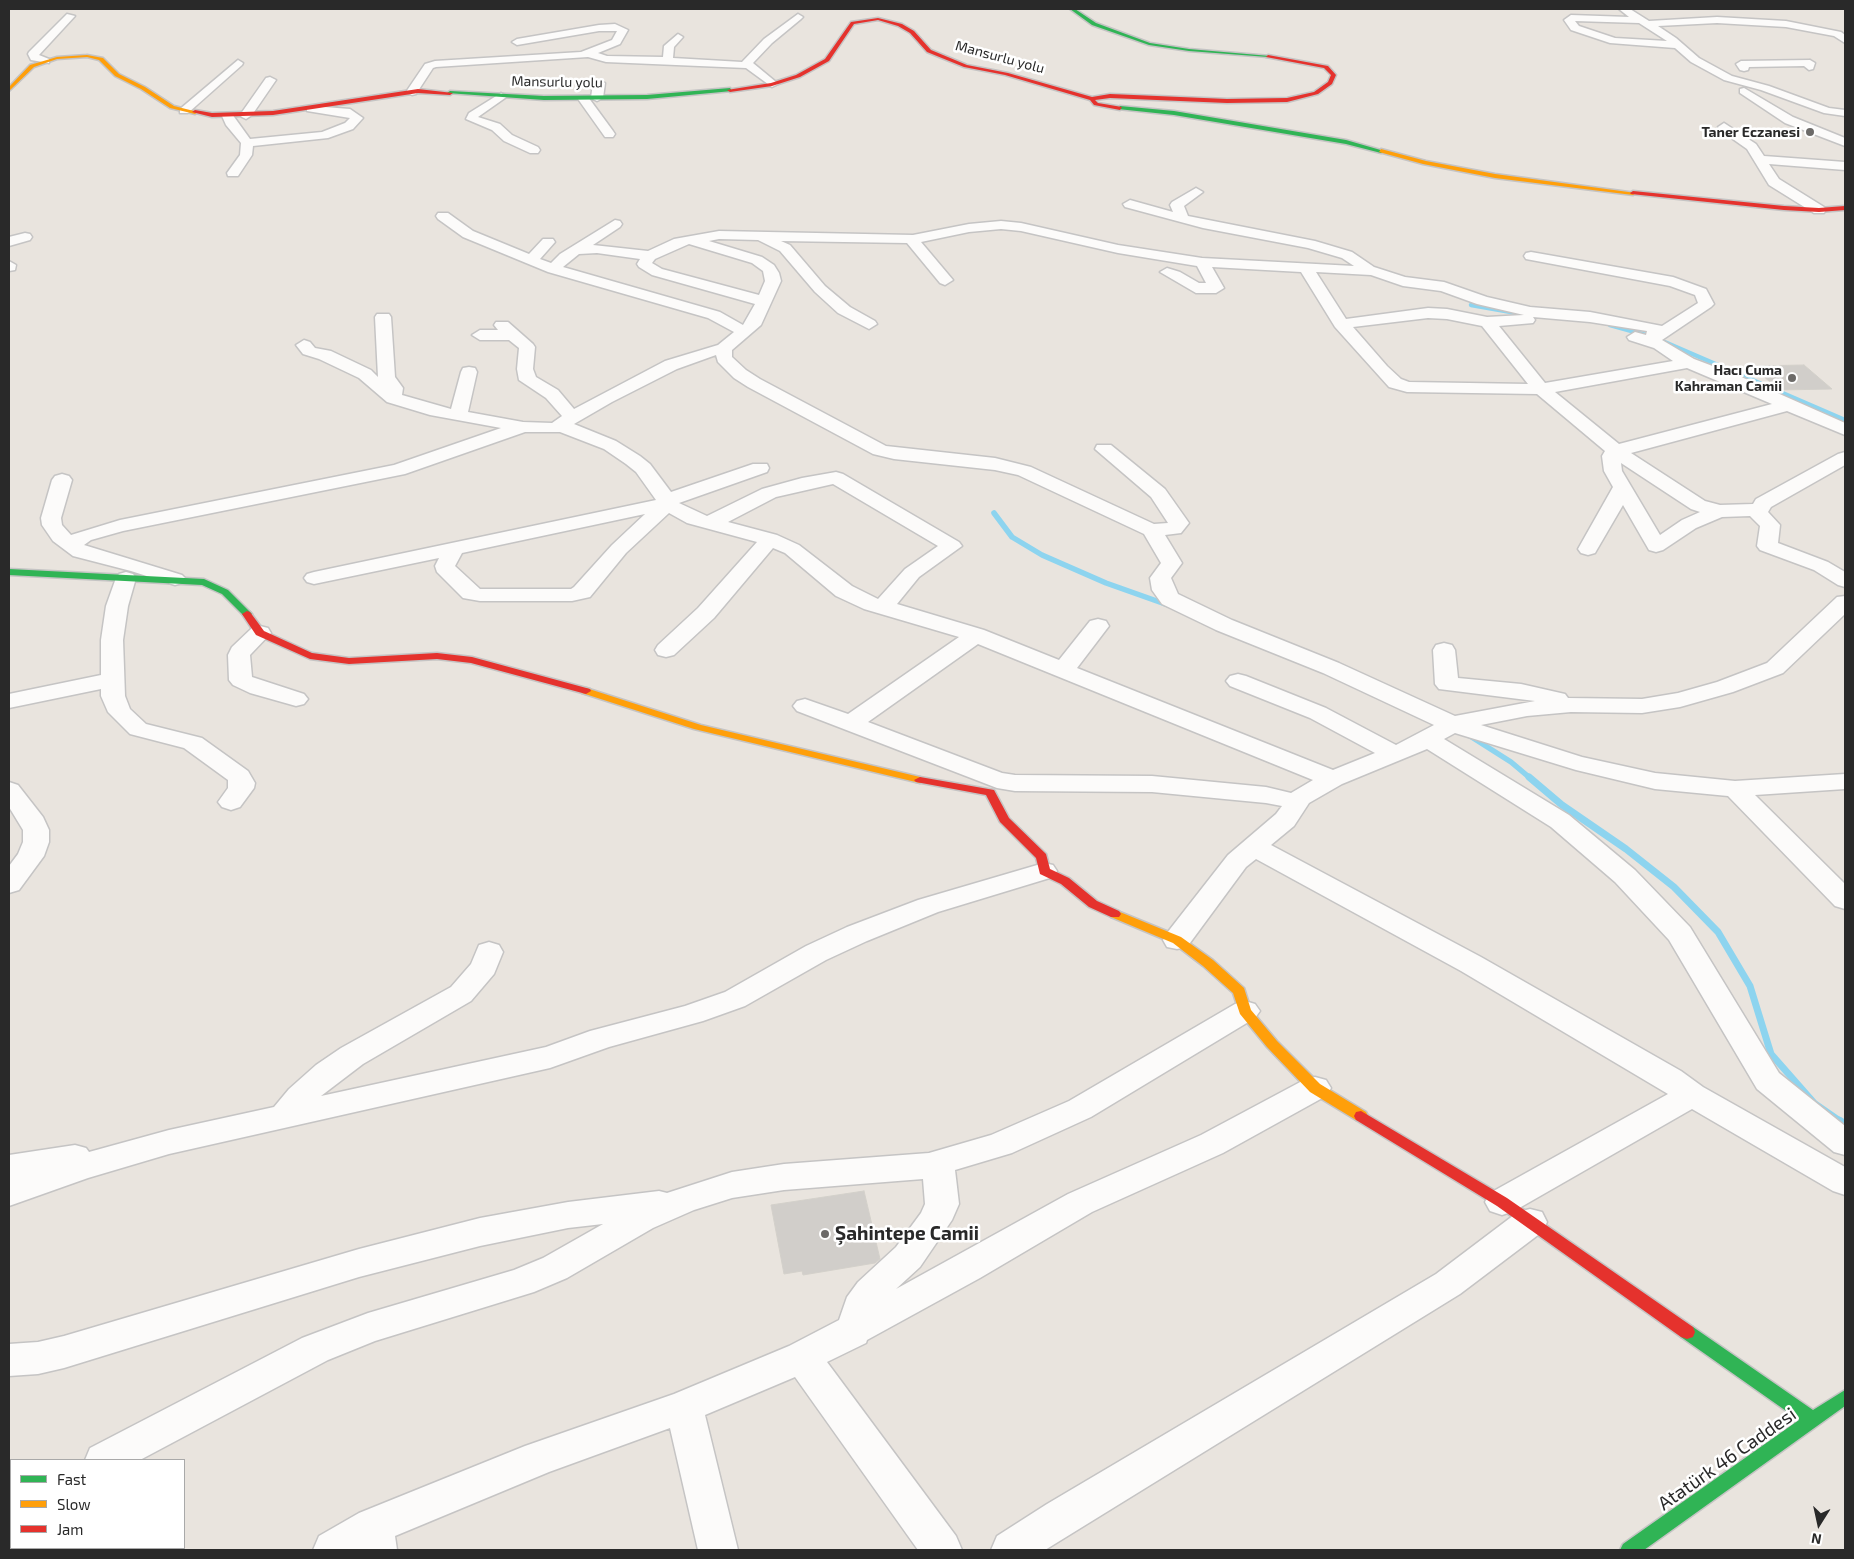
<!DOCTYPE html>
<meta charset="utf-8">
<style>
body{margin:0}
#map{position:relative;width:1854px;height:1559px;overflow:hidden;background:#e9e4de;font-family:"Exo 2",sans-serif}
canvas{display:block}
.frame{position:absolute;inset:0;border:10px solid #292929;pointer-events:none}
.legend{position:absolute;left:10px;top:1459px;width:175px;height:90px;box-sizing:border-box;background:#fff;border:1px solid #a9a9a9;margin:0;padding:6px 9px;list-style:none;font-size:15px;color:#292929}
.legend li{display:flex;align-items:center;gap:10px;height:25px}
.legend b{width:25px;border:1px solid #a9a9a9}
.north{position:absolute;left:1794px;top:1499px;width:50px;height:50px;-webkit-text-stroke:4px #fff;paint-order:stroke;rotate:190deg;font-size:14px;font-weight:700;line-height:20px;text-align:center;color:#292929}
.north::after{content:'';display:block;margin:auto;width:18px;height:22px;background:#292929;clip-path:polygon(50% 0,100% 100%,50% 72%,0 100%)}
</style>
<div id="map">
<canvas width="1854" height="1559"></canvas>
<div class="frame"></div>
<ul class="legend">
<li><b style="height:6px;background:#30b455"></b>Fast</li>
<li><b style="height:6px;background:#ff9f0a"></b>Slow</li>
<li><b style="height:6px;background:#e5322d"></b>Jam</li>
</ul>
<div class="north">N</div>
</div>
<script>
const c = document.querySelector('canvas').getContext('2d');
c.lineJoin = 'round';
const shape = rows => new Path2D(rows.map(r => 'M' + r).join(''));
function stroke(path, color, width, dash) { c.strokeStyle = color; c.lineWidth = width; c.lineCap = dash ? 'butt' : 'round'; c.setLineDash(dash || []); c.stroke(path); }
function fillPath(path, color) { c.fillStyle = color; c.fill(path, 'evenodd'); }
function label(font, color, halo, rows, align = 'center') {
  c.font = font + ' "Exo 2",sans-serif'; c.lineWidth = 5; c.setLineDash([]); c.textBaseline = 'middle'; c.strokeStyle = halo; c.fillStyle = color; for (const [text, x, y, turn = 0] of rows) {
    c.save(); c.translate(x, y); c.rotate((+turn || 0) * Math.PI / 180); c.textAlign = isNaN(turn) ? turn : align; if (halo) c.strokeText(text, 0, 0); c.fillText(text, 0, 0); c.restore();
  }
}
stroke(shape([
 [1471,305,1528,315],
 [1610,325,1653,337,1845,420]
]), '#8dd4ef', 4.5);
stroke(shape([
 [994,513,1012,537,1042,555,1106,583,1168,605],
 [1470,736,1511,762,1530,778]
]), '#8dd4ef', 5.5);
stroke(shape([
 [1529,777,1562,805,1626,849,1674,887,1718,932,1750,986,1771,1054,1815,1104,1841,1122]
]), '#8dd4ef', 7);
stroke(shape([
 [1839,1121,1845,1125]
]), '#8dd4ef', 9);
const building = shape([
 [1804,365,1832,389,1779,390,1752,366,1804,365],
 [864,1191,880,1259,875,1263,803,1275,802,1271,784,1274,771,1205,864,1191]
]);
fillPath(building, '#d1ceca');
stroke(building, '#d3d0ca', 1);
const street = shape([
 [1619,9,1630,9,1649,21,1717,17,1786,21,1841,32,1845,35,1845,43,1834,36,1786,27,1717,23,1658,26,1676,38,1699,58,1732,76,1769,86,1829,108,1845,110,1845,116,1824,113,1761,90,1724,80,1691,62,1675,48,1610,43,1571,30,1564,20,1571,15,1629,17,1619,9],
 [1575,21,1639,23,1667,41,1615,38,1579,26,1575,21],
 [67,14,75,16,39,55,49,59,49,63,31,60,28,54,29,52,67,14],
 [798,14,803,17,801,19,772,43,753,63,776,82,778,84,772,87,746,68,606,62,588,57,436,67,433,68,416,94,412,95,406,92,425,64,435,61,581,52,612,40,617,31,599,31,517,45,512,42,517,39,599,25,615,24,628,30,620,44,598,53,607,56,663,57,664,46,678,34,683,37,674,47,673,58,742,62,764,39,798,14],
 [238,60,243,63,242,65,188,113,180,113,180,109,238,60],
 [1810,60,1815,63,1813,69,1809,70,1804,66,1749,67,1748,70,1744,71,1740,70,1736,64,1741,61,1810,60],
 [270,77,276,80,252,115,246,119,242,117,240,115,266,78,270,77],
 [599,80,605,83,603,98,597,101,591,98,593,83,599,80],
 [1744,88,1793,117,1845,138,1845,146,1785,123,1740,93,1740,89,1744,88],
 [501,93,507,96,505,98,478,117,500,124,512,135,538,147,540,150,538,153,530,153,504,141,492,130,466,119,469,113,501,93],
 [584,96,588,97,613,131,615,134,613,137,605,137,578,99,584,96],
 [311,106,350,109,363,118,353,129,328,138,253,146,252,155,238,176,228,176,227,173,240,155,241,143,226,125,222,116,224,114,232,114,250,139,322,132,345,123,350,118,307,111,307,107,311,106],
 [1724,123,1756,144,1764,156,1845,162,1845,170,1769,164,1779,179,1824,207,1826,210,1824,213,1814,213,1769,185,1747,149,1720,130,1718,127,1724,123],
 [1196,188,1203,192,1184,206,1188,216,1315,241,1352,252,1374,267,1405,277,1444,282,1487,297,1530,307,1590,312,1662,326,1698,303,1695,295,1670,286,1526,259,1524,256,1526,253,1531,252,1673,277,1706,289,1714,304,1711,307,1662,340,1694,359,1739,376,1845,423,1845,435,1787,411,1631,453,1705,501,1720,505,1753,504,1756,499,1838,454,1845,452,1845,465,1771,507,1768,512,1780,525,1778,543,1828,562,1845,572,1845,587,1838,585,1814,570,1760,550,1757,546,1760,526,1750,516,1722,517,1696,528,1663,550,1656,552,1649,550,1623,505,1595,553,1588,555,1581,553,1578,549,1613,487,1604,471,1602,456,1605,451,1537,394,1407,392,1389,387,1335,327,1301,272,1212,267,1224,288,1216,293,1196,293,1160,272,1167,268,1180,272,1199,283,1206,283,1197,266,1118,253,1021,231,1001,229,969,232,921,242,953,280,945,285,940,283,907,243,781,241,790,245,825,286,850,307,875,321,877,324,869,329,838,313,815,292,780,251,758,240,719,239,709,241,762,257,774,265,779,273,781,281,761,325,732,350,732,357,746,370,760,379,886,446,995,458,1031,467,1154,524,1168,523,1151,497,1095,449,1097,445,1111,445,1165,489,1189,523,1181,533,1165,535,1182,563,1171,578,1178,594,1232,620,1339,663,1455,716,1535,701,1439,689,1435,684,1433,650,1436,645,1444,643,1452,645,1455,650,1458,678,1521,684,1565,694,1568,698,1642,699,1678,693,1717,682,1767,663,1837,597,1845,596,1845,614,1783,673,1733,692,1680,707,1642,713,1571,712,1527,716,1481,725,1582,757,1655,773,1735,781,1845,774,1845,789,1755,795,1845,884,1845,909,1835,906,1728,796,1655,789,1576,770,1455,733,1444,739,1569,815,1635,870,1690,927,1779,1073,1845,1126,1845,1155,1834,1152,1757,1089,1669,940,1615,882,1551,827,1427,749,1342,784,1309,803,1294,826,1271,845,1481,957,1681,1071,1703,1087,1845,1167,1845,1195,1833,1191,1692,1109,1514,1211,1502,1215,1490,1211,1485,1202,1490,1193,1668,1094,1461,971,1256,859,1246,867,1187,947,1177,949,1167,947,1163,940,1167,933,1228,855,1276,814,1282,806,1266,803,1152,792,1015,791,997,788,797,711,793,706,797,701,805,699,848,714,959,637,864,609,836,596,785,553,773,548,714,618,674,655,666,657,658,655,655,650,658,645,698,608,757,542,687,523,669,513,626,553,590,597,572,601,480,601,463,598,437,572,435,566,439,558,314,584,307,582,304,578,307,574,314,572,656,500,636,472,626,464,604,449,560,432,525,432,405,474,123,531,91,540,84,545,182,575,186,579,182,583,175,585,131,571,73,556,53,541,42,525,41,518,52,480,55,476,62,474,69,476,72,480,61,518,62,525,71,535,120,520,394,465,501,428,430,415,387,402,359,378,319,359,303,354,296,345,304,340,310,342,315,348,331,351,371,370,378,377,375,317,377,314,389,314,391,317,395,377,403,388,402,395,451,409,461,372,463,368,469,367,475,368,477,372,468,412,523,422,552,423,562,416,546,398,519,380,517,369,519,348,509,340,480,340,472,335,480,330,498,330,494,325,496,322,508,322,533,344,535,347,533,369,536,377,558,390,574,409,665,361,718,345,734,332,708,318,548,272,463,237,438,219,436,216,438,213,448,213,473,231,529,254,543,239,553,239,555,242,540,259,551,263,560,254,615,220,620,221,622,224,620,227,593,245,648,251,674,239,719,231,913,235,969,224,1001,221,1021,223,1118,245,1202,258,1354,266,1342,258,1308,248,1203,228,1125,207,1123,204,1130,200,1173,212,1170,205,1172,202,1196,188],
 [689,244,752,263,763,271,765,281,759,295,662,269,652,263,655,259,689,244],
 [597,253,640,259,637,264,639,267,652,275,755,304,743,325,720,312,563,267,579,254,597,253],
 [1316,272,1371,275,1403,286,1441,291,1477,304,1524,315,1487,317,1447,309,1428,308,1346,319,1316,272],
 [1533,317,1590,322,1647,331,1646,335,1635,332,1627,337,1629,340,1654,348,1673,361,1545,383,1499,326,1533,323,1535,320,1533,317],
 [1428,318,1447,319,1482,326,1528,384,1409,382,1401,379,1387,366,1353,327,1428,318],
 [716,355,718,362,734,378,748,387,873,454,894,459,995,470,1018,475,1144,534,1161,563,1150,578,1152,590,1162,604,1216,630,1323,673,1434,725,1396,745,1326,708,1246,676,1238,674,1230,676,1226,681,1230,686,1310,718,1375,753,1333,770,1077,668,1109,626,1106,621,1098,619,1090,621,1059,660,984,630,897,604,919,577,962,546,959,542,843,474,836,472,802,478,762,489,707,516,679,503,767,472,769,468,767,464,753,464,671,492,650,464,640,456,616,441,574,424,612,402,677,369,716,355],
 [1687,368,1772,404,1619,444,1555,392,1687,368],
 [1621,463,1691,509,1700,512,1682,520,1660,535,1622,471,1621,463],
 [833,484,938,546,905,569,878,599,852,586,799,545,777,535,728,522,776,497,833,484],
 [645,514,612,545,574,587,571,589,480,589,455,566,462,553,645,514],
 [978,644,1313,780,1291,793,1266,787,1152,776,1015,775,1002,773,868,722,978,644],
 [25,233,30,234,32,237,30,240,9,246,9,237,25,233],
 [9,261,16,265,15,270,9,271,9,261],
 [126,572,133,574,136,578,128,606,123,640,125,696,130,709,146,724,202,738,248,771,255,783,254,788,240,807,231,810,222,807,218,802,228,788,228,780,184,748,130,734,108,712,101,696,101,689,9,708,9,694,101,675,101,640,106,606,116,578,119,574,126,572],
 [260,626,268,628,271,633,250,655,252,677,304,694,308,699,304,704,296,706,250,693,233,685,229,680,228,655,232,647,252,628,260,626],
 [9,782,18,785,43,817,49,830,49,842,44,856,19,890,9,893,9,866,18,854,23,842,23,830,9,807,9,782],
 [1044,863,1053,865,1057,871,1053,877,938,912,867,941,826,960,745,1006,703,1021,609,1047,550,1068,169,1154,88,1178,9,1206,9,1155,75,1145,86,1148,89,1152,169,1130,274,1107,289,1089,316,1065,341,1048,451,987,471,964,479,945,489,942,499,945,503,952,494,974,471,1001,363,1064,321,1096,546,1047,590,1031,685,1006,725,992,806,946,847,927,918,900,1044,863],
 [1245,1001,1255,1004,1260,1011,1255,1018,1091,1117,1012,1153,955,1170,959,1204,952,1220,920,1267,896,1289,1068,1194,1201,1135,1304,1080,1315,1077,1326,1080,1331,1088,1326,1096,1223,1153,1092,1212,980,1278,867,1340,866,1343,827,1362,956,1536,962,1550,918,1550,795,1377,705,1415,738,1550,698,1550,670,1428,549,1472,395,1536,397,1550,313,1550,319,1536,359,1513,525,1446,674,1394,789,1346,839,1320,847,1297,858,1282,896,1247,921,1213,925,1204,923,1179,784,1190,732,1198,694,1210,653,1228,567,1278,534,1292,375,1341,328,1360,140,1460,85,1460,90,1448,302,1338,368,1313,514,1270,543,1258,603,1224,568,1228,480,1246,359,1277,64,1368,38,1374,9,1376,9,1344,38,1342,64,1336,359,1249,480,1218,568,1202,659,1191,667,1193,732,1172,784,1164,929,1153,991,1135,1069,1101,1235,1004,1245,1001],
 [1530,1209,1542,1212,1547,1222,1542,1232,1460,1294,1045,1550,991,1550,997,1536,1047,1504,1436,1274,1518,1212,1530,1209],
 [11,1486,11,1523,9,1524,9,1487,11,1486]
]);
const fast = shape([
 [1070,9,1075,9,1096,23,1150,43,1189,49,1270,56,1268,57,1189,51,1149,45,1092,25,1070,9],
 [730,88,732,91,647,99,544,100,447,93,450,91,544,96,647,95,730,88],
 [1120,106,1174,111,1346,140,1384,151,1381,153,1346,144,1174,115,1118,109,1120,106],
 [9,569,204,579,228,590,252,614,247,617,244,616,222,594,202,585,9,575,9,569],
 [1687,1325,1693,1327,1813,1410,1845,1390,1845,1406,1644,1550,1620,1550,1623,1544,1799,1420,1681,1337,1679,1332,1681,1327,1687,1325]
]);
const slow = shape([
 [87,55,103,58,119,74,145,87,174,106,198,112,195,114,170,108,141,89,115,76,99,60,87,57,57,59,34,67,9,91,9,87,30,65,57,57,87,55],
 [1381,149,1426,161,1495,174,1636,193,1633,195,1495,178,1423,164,1379,152,1381,149],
 [586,688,701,725,920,777,926,780,920,783,694,729,582,693,581,691,586,688],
 [1115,910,1181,937,1213,960,1244,988,1251,1010,1277,1041,1320,1084,1366,1112,1368,1116,1366,1120,1361,1121,1356,1120,1310,1092,1267,1047,1240,1014,1233,993,1203,966,1173,943,1111,917,1109,914,1111,911,1115,910]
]);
const jam = shape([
 [878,18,902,24,914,31,931,50,967,65,1008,73,1092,97,1110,94,1227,99,1287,98,1314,92,1328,82,1331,75,1324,68,1266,57,1268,55,1328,66,1336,75,1332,84,1318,94,1287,102,1227,103,1110,98,1095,100,1098,103,1122,107,1120,110,1094,105,1090,100,1005,75,964,67,927,52,910,33,898,26,878,20,854,24,829,61,800,77,772,86,730,92,727,90,771,83,796,75,825,59,851,22,878,18],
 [418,89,453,93,450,95,418,93,273,115,212,117,192,112,195,110,212,113,273,111,418,89],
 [1633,191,1784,206,1819,208,1845,206,1845,210,1819,212,1784,210,1631,194,1630,193,1633,191],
 [247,611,250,612,264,631,312,653,349,658,437,653,472,657,590,689,591,691,586,694,471,663,437,659,349,664,310,659,256,635,242,614,247,611],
 [920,777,994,790,1009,818,1046,854,1050,869,1069,878,1097,901,1119,911,1121,914,1119,917,1111,917,1089,907,1061,884,1040,874,1036,858,1000,822,986,795,916,782,914,780,920,777],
 [1361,1111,1507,1198,1693,1327,1695,1332,1693,1337,1687,1339,1681,1337,1497,1206,1356,1120,1354,1116,1356,1112,1361,1111]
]);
stroke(street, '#c5c4c4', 3);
stroke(fast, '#c5c4c4', 3);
stroke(slow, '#c5c4c4', 3);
stroke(jam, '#c5c4c4', 3);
fillPath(street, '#fcfbfa');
fillPath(fast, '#30b455');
fillPath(slow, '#ff9f0a');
fillPath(jam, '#e5322d');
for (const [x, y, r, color] of [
 [1810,132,5,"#6c6a68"],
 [1792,378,5,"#6c6a68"],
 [825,1234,5,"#6c6a68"]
]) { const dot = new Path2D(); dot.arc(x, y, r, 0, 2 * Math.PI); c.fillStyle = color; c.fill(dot); stroke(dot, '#fff', 2); }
label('14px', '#292929', '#fff', [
 ["Mansurlu yolu",1000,57,15],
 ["Mansurlu yolu",557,82,1]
]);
label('bold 14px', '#292929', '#fff', [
 ["Taner Eczanesi",1800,132],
 ["Hacı Cuma",1782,370],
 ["Kahraman Camii",1782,386]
], 'right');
label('bold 19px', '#292929', '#fff', [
 ["Şahintepe Camii",835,1234]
], 'left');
label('19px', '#292929', '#fff', [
 ["Atatürk 46 Caddesi",1727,1459,-35]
]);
</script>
